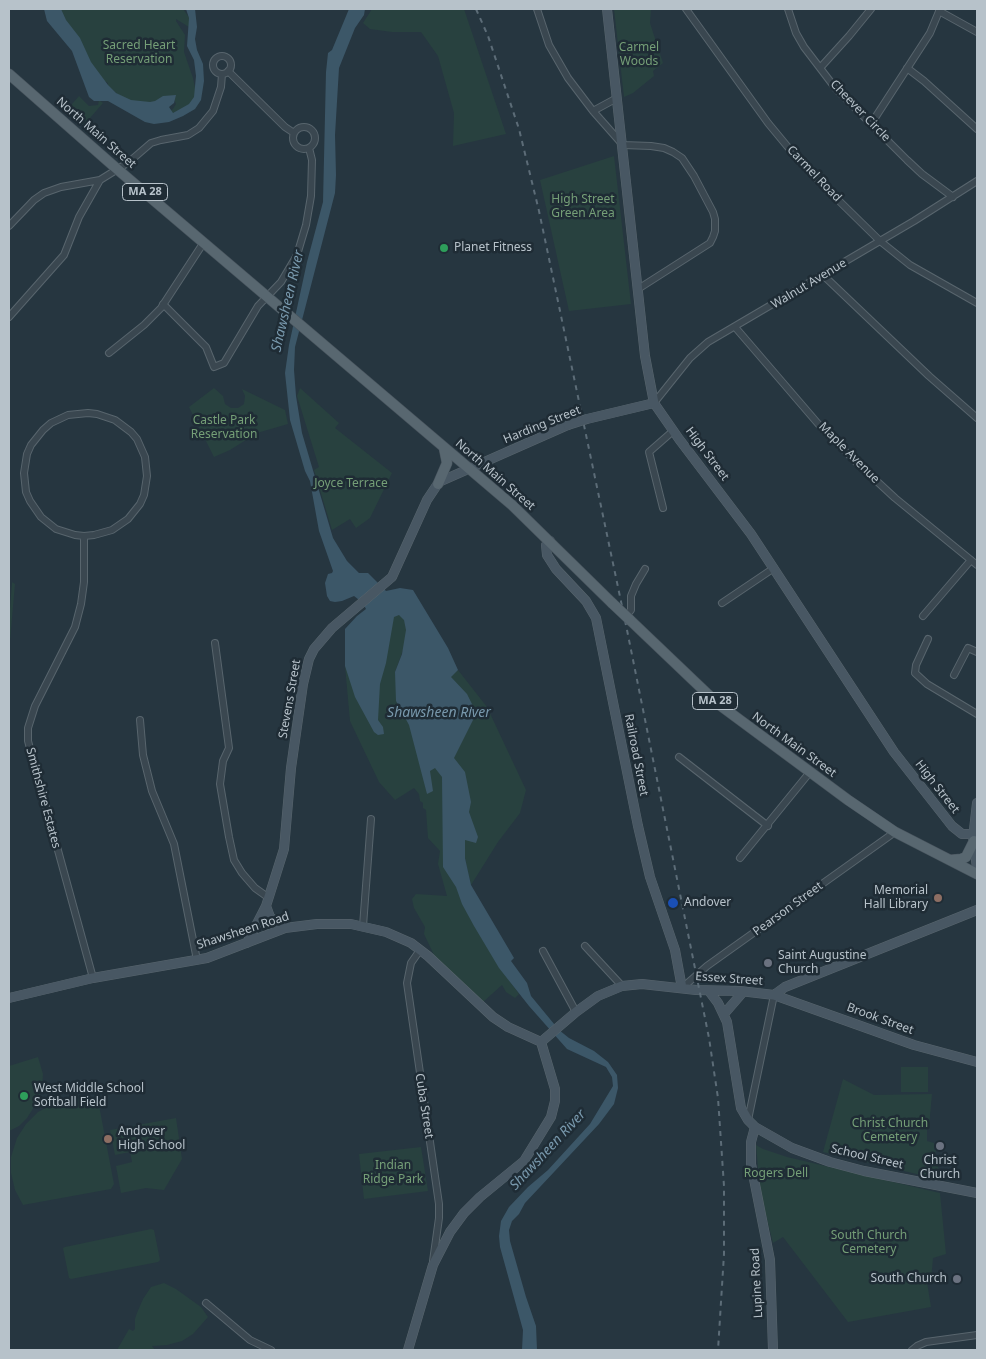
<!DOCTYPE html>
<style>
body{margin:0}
#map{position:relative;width:986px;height:1359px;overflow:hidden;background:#263640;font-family:"Noto Sans",sans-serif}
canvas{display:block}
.frame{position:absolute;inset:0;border:10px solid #b7c2ca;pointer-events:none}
</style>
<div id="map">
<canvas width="986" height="1359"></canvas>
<div class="frame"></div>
</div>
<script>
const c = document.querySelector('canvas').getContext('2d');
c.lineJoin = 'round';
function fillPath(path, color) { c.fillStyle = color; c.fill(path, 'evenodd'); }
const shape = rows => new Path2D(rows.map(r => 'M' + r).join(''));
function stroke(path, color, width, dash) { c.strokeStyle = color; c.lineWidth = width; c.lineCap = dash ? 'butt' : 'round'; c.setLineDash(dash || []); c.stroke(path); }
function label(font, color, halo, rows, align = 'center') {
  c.font = font + ' "Noto Sans",sans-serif'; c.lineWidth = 5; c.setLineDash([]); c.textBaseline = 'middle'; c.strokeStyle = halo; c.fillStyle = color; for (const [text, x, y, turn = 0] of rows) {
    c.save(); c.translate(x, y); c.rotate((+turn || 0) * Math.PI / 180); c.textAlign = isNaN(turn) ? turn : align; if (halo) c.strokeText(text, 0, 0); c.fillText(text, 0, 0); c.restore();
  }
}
fillPath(shape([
 [58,9,183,9,191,20,189,27,176,19,176,21,185,35,184,52,193,78,198,103,191,110,166,114,173,109,176,104,174,99,137,111,108,86,108,83,99,78],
 [372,9,464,9,506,134,453,146,454,113,438,56,421,32,392,32,370,29,363,23],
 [614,9,651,9,650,23,663,63,653,71,654,76,633,93,624,97],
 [79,96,89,106,98,105,99,100,103,103,83,126,66,111],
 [614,156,631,304,569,311,540,180],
 [214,388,223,396,225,404,231,408,238,408,244,404,245,396,242,389,285,410,288,424,257,433,230,450,214,457,189,407],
 [300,388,339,423,335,428,392,473,370,518,356,528,350,519,332,530,314,470,319,467,297,396],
 [12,582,15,584,9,652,9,621],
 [401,602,408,637,395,672,435,755,445,782,447,841,509,980,519,994,515,998,506,992,502,985,483,1002,434,955,424,934,425,927,414,908,412,899,416,894,447,896,438,864,440,851,428,838,426,810,423,808,423,803,420,801,419,794,414,788,395,800,379,782,350,721,345,666,351,678],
 [458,670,487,707,526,790,520,813,498,842,471,885,465,858,465,839,443,744,441,685],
 [38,1057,43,1074,42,1088,39,1099,27,1118,19,1126,9,1131,9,1066],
 [901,1067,928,1067,928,1092,901,1092],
 [843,1079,874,1095,932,1094,929,1127,927,1127,927,1141,934,1143,934,1150,936,1150,934,1159,935,1162,938,1163,938,1179,823,1152],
 [72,1098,98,1100,114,1184,111,1189,23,1205,15,1190,11,1173,11,1157,17,1138,26,1124,38,1112,55,1103],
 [176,1118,182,1159,164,1190,146,1188,121,1193,116,1166,132,1162,130,1152,115,1155,110,1130],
 [756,1145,763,1149,787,1157,940,1193,946,1254,933,1258,931,1281,927,1282,931,1307,848,1322,783,1237,773,1243,760,1191],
 [421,1147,428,1191,364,1199,359,1154],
 [151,1229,154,1230,160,1260,158,1262,71,1279,69,1278,63,1248,65,1247],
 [164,1283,176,1289,201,1307,208,1317,193,1334,182,1341,167,1345,152,1346,155,1350,117,1350,129,1329,133,1331,135,1329,135,1319,137,1313,143,1299,151,1287]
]), '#28413f');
fillPath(shape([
 [44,9,61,9,66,20,80,38,91,62,108,85,116,93,131,100,150,102,155,101,163,96,176,95,174,103,169,107,173,113,189,104,194,97,196,76,194,60,187,46,189,18,186,9,195,9,197,27,195,39,197,50,203,64,204,81,201,100,195,109,183,116,169,122,154,124,145,122,108,101,94,101,89,97,72,51,47,21],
 [349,9,365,9,364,15,355,28,339,68,335,135,336,175,335,193,295,347,294,370,296,396,302,433,333,538,347,561,359,573,368,573,386,591,400,588,413,590,448,648,458,670,451,677,467,694,473,706,474,718,454,758,465,772,471,802,469,812,478,837,476,843,465,840,465,858,471,885,514,958,511,961,527,983,531,996,559,1030,569,1038,594,1051,608,1062,617,1075,618,1088,614,1104,599,1124,525,1203,519,1214,512,1221,509,1230,510,1241,526,1297,536,1326,537,1350,522,1350,523,1330,500,1247,499,1236,501,1221,509,1207,528,1187,548,1170,590,1124,613,1086,612,1077,606,1067,567,1049,529,1006,499,968,474,926,462,904,456,887,443,867,442,777,435,768,430,771,433,791,427,794,409,725,396,701,395,672,402,654,406,630,404,620,399,615,394,617,386,663,380,684,378,720,383,727,384,734,378,735,374,732,355,697,345,666,345,629,357,616,366,609,363,603,354,596,342,601,335,602,330,601,327,596,325,583,328,574,332,573,333,571,319,531,310,481,305,471,290,420,285,373,289,345,307,262,323,202,326,72,328,53,332,50]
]), '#3c5768');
const street = shape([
 [537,9,549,45,568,78,593,111,623,145,651,146,664,148,673,152,682,158,694,176,713,212,715,219,715,231,713,237,710,243,638,289],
 [686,9,768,123,787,146,829,191,880,241,910,265,977,303],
 [788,9,796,33,804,47,836,89,907,160,922,174,953,197],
 [939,11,977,32],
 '213 65a9 9 0 1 1 18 0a9 9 0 1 1-18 0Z',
 [820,68,849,36,871,9],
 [907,68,924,81,977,129],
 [228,71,285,127,294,133],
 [593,111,617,98],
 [871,124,930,33,940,9],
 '293 138a11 11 0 1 1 22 0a11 11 0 1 1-22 0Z',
 [100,180,129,162,151,143,161,140,188,135,199,128,213,111,221,87,222,74],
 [9,226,34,200,44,193,61,187,100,180,79,217,64,255,9,317],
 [823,275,929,376,977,418],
 [163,304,206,347,214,367,224,363,258,306,281,282,297,255,306,225,311,196,312,160,309,148],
 [735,327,820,426,855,461,895,498,977,565],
 [109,353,144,325,161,308,204,242],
 [654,403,690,358,708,342,914,221,977,181],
 [663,508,649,452,673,431],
 [84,536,94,535,112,530,128,519,140,504,144,495,147,476,145,457,137,439,131,432,115,420,97,414,88,413,68,415,51,423,43,430,31,445,27,454,24,473,26,492,30,501,41,517,56,529,75,535,84,536,84,582,81,604,75,627,35,706,28,728,28,741,93,978],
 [722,603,774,568],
 [626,616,631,610,631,596,636,584,645,569],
 [923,616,971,560],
 [928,639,916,665,915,673,927,684,977,714],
 [215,643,229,748,223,761,220,784,229,837,234,860,242,873,255,888,269,898],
 [954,675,968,648,977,652],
 [140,720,143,755,152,791,174,844,197,960],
 [679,757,768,826],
 [740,858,810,772],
 [363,926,371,819],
 [585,946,622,986],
 [420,950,411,963,407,983,439,1204,439,1218,433,1261],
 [543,951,576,1012],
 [682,988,707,966,895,832],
 [748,1120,774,995],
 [206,1303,250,1340,271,1350],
 [912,1350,917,1346,926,1342,977,1335]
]);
const secondary = shape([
 [607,9,645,356,654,403,679,439,751,534,894,752,952,826,962,834,974,834],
 [587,419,654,403],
 [550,541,546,545,547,555,556,569,586,601,596,618,638,826,650,877,675,950,682,988],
 [977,803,973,838,977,868],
 [266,906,270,917,285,928],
 [247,943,266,906,284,849,291,768,303,684,309,659,314,649,332,628,392,577,427,500,439,482,568,425],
 [709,991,718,1003,727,1022,741,1108,748,1120,755,1127,792,1148,830,1162,864,1171,977,1193],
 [774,995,785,987,977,910],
 [9,998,93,978,207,958,285,928,317,924,351,924,386,932,411,943,428,956,493,1017,508,1027,541,1042],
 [724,1014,743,992],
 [541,1042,576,1012,598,996,622,986,642,984,696,990,740,991,774,995,914,1045,977,1062],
 [755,1127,751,1142,751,1164,770,1260,773,1350],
 [408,1350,433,1265,450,1232,464,1213,480,1197,524,1161,551,1117,555,1101,555,1089,541,1042]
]);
const primary = shape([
 [9,74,117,169,512,505,612,603],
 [438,484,447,463,444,448],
 [630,620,717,703,848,800,895,832,977,874],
 [950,860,961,859,966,857,974,841]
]);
stroke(street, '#58656d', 8);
stroke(secondary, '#58656d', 10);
stroke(primary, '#47535c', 11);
stroke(street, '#3a4750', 6);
stroke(secondary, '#485763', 9);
stroke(primary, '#586770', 10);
stroke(shape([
 [476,9,488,36,519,129,539,211,627,630,709,1038,718,1098,724,1186,724,1254,718,1350]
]), '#5c6c77', 2, [5, 5]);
const secondaryBridge = shape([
 [568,425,587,419]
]);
const primaryBridge = shape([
 [612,603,630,620]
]);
stroke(secondaryBridge, '#58656d', 10, []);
stroke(primaryBridge, '#47535c', 11, []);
stroke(secondaryBridge, '#485763', 9);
stroke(primaryBridge, '#586770', 10);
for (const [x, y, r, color] of [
 [444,248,5,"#2e9e5b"],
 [938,898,5,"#8d6e63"],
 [673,903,6,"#1a4fb4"],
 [768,963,5,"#6b7280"],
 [24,1096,5,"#2e9e5b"],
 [108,1139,5,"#8d6e63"],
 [940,1146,5,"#6b7280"],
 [957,1279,5,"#6b7280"]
]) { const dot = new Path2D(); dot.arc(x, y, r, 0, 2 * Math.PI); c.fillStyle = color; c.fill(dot); stroke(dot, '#1f2c35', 2); }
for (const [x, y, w] of [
 [145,192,45],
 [715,701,45]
]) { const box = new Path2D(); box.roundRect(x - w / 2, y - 8.5, w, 17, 4); c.fillStyle = '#1f2c35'; c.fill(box); stroke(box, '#b7c2ca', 1); }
label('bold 11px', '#b7c2ca', null, [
 ["MA 28",145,192],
 ["MA 28",715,701]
]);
label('12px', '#759f77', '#1f2c35', [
 ["Sacred Heart",139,46],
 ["Reservation",139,60],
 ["Carmel",639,48],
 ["Woods",639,62],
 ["High Street",583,200],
 ["Green Area",583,214],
 ["Castle Park",224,421],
 ["Reservation",224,435],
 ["Joyce Terrace",351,484],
 ["Christ Church",890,1124],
 ["Cemetery",890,1138],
 ["Indian",393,1166],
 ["Ridge Park",393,1180],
 ["Rogers Dell",776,1174],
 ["South Church",869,1236],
 ["Cemetery",869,1250]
]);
label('12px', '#b7c2ca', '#1f2c35', [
 ["Cheever Circle",860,111,46],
 ["North Main Street",96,133,41],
 ["Carmel Road",814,174,46],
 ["Walnut Avenue",809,284,-31],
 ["Harding Street",542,425,-22],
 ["Maple Avenue",849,453,45],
 ["High Street",707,454,53],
 ["North Main Street",495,475,41],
 ["Stevens Street",290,699,-80],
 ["North Main Street",794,745,36],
 ["Railroad Street",636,755,79],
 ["High Street",937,787,52],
 ["Smithshire Estates",43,798,75],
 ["Pearson Street",788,909,-36],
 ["Shawsheen Road",243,931,-18],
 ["Essex Street",729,979,4],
 ["Brook Street",880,1019,20],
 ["Cuba Street",424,1106,81],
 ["School Street",867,1157,13],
 ["Lupine Road",757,1283,-93]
]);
label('12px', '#b7c2ca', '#1f2c35', [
 ["Planet Fitness",454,248],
 ["Memorial",928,891,"right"],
 ["Hall Library",928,905,"right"],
 ["Andover",684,903],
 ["Saint Augustine",778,956],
 ["Church",778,970],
 ["West Middle School",34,1089],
 ["Softball Field",34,1103],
 ["Andover",118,1132],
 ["High School",118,1146],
 ["Christ",940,1161,"center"],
 ["Church",940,1175,"center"],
 ["South Church",947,1279,"right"]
], 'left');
label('italic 14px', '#7898ac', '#1f2c35', [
 ["Shawsheen River",288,301,-77],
 ["Shawsheen River",439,713],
 ["Shawsheen River",548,1150,-47]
]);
</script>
